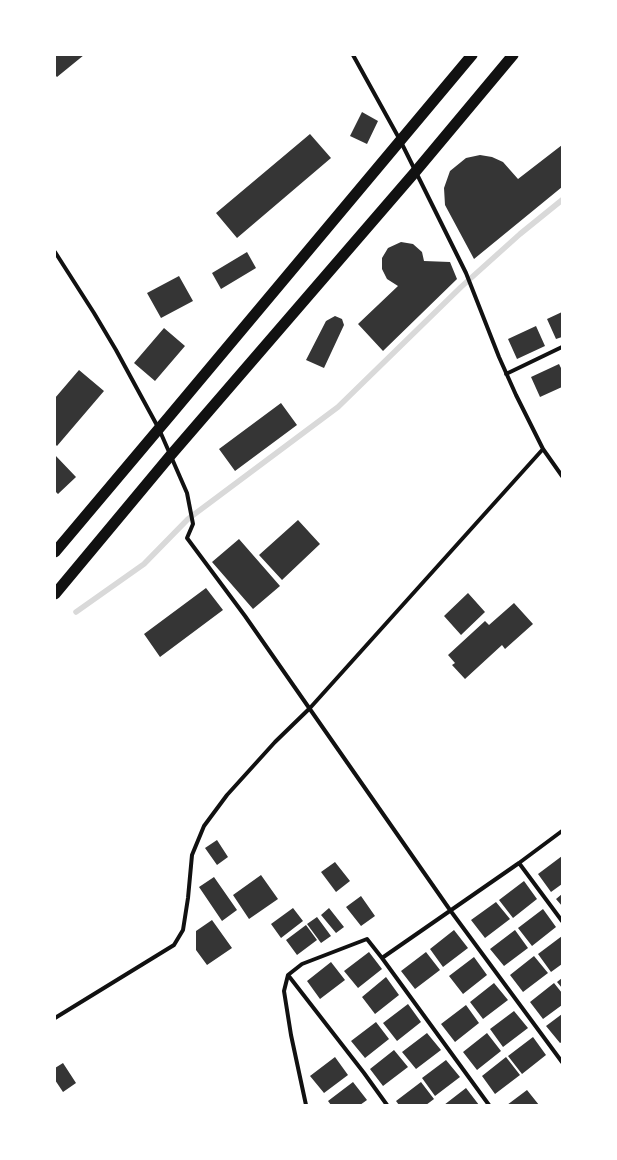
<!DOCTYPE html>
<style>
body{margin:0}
#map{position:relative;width:617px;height:1160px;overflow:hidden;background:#fff;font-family:Raleway,sans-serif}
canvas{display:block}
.frame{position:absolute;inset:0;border:56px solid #fff;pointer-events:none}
</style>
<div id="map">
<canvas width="617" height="1160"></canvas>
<div class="frame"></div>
</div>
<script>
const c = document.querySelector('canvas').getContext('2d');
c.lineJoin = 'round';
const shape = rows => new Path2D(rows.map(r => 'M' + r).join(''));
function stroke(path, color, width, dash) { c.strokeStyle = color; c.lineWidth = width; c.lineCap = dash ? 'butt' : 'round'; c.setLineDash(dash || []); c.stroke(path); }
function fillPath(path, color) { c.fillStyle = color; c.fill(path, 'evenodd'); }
stroke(shape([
 [76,612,144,564,188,519,338,407,461,287,520,234,562,200]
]), '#d9d9d9', 5.5);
fillPath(shape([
 [55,55,84,55,57,77,55,75],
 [362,112,378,121,367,144,350,136],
 [310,134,331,158,237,238,216,213],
 [562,145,562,187,474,259,445,205,444,188,450,171,466,158,480,155,492,157,503,162,518,179],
 [401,242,413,244,422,252,424,261,450,262,457,279,383,351,358,324,398,286,387,279,382,269,382,258,388,248],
 [247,252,256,268,221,289,212,273],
 [179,276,193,301,161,318,147,293],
 [562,312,562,337,556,339,547,319],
 [335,316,342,319,344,325,324,368,306,360,326,321],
 [536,326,545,346,517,359,508,339],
 [164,328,185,346,155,381,134,363],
 [559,364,562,370,562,387,540,397,531,377],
 [79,370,104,391,57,446,55,444,55,398],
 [281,403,297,425,235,471,219,449],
 [55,455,76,477,58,494,55,491],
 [298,520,320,544,282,580,259,555],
 [239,539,280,586,253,609,212,562],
 [206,588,223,610,160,657,144,634],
 [468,593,485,612,461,635,444,616],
 [514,603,533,624,505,649,502,645,465,679,452,665,455,663,448,655,485,621,489,625],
 [217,840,228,857,217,865,205,848],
 [562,856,562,884,551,892,538,874],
 [335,862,350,881,336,892,321,872],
 [261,875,278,899,249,919,233,895],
 [214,877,237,910,222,921,199,887],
 [524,881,537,899,513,918,499,900],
 [562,894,562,906,556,899],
 [361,896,375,916,361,926,346,907],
 [496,902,510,919,485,938,471,920],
 [293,908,303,921,281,938,271,924],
 [329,908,344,927,336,933,321,915],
 [543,909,556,927,532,946,518,928],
 [317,917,331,936,321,943,307,924],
 [212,920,232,948,207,965,196,950,196,931],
 [306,925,317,940,297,955,286,940],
 [454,930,468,948,443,967,430,949],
 [515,930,528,948,504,966,490,949],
 [562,936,562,964,551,972,538,954],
 [369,952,382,969,358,988,344,971],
 [426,952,440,970,415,989,401,971],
 [534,956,548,973,523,992,510,975],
 [474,957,487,975,463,994,449,976],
 [331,962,345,980,320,999,307,981],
 [386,977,399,995,375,1014,362,997],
 [562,978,562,988,557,982],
 [494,983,508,1000,483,1019,470,1002],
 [554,983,562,993,562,1005,543,1019,530,1002],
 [408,1004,421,1022,397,1041,383,1023],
 [466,1005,479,1023,455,1042,441,1024],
 [514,1011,528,1028,503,1047,490,1029],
 [562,1014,562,1042,560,1043,546,1026],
 [376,1022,389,1039,365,1058,351,1041],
 [427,1033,441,1050,416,1069,402,1052],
 [487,1033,501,1051,477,1070,463,1052],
 [533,1037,546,1055,522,1074,508,1056],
 [394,1050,408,1067,383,1086,370,1069],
 [335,1057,348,1075,324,1093,310,1076],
 [506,1057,520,1075,495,1094,482,1076],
 [446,1060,460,1077,435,1096,422,1078],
 [63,1063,76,1083,63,1092,55,1080,55,1068],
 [353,1082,367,1100,360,1105,331,1105,328,1101],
 [421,1082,434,1099,426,1105,399,1105,396,1101],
 [466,1088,479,1105,444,1105],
 [527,1090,539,1105,507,1105]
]), '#353535');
stroke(shape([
 [353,55,400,140,466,273,499,357,516,395,543,449,562,476],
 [55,252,94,313,116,350,159,429,187,493,193,524,187,538,245,616,450,910,562,1062],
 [506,374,562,347],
 [519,863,562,921],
 [382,958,489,1105],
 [288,975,364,1073,387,1105],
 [55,1018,174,945,183,930,188,898,192,855,204,826,227,795,275,742,310,708,543,449],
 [306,1105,291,1035,284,991,288,975,302,964,367,939,382,958,519,863,562,831]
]), '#111', 4);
stroke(shape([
 [55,552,173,412,472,55],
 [55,594,170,456,416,171,513,55]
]), '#111', 11);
</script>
